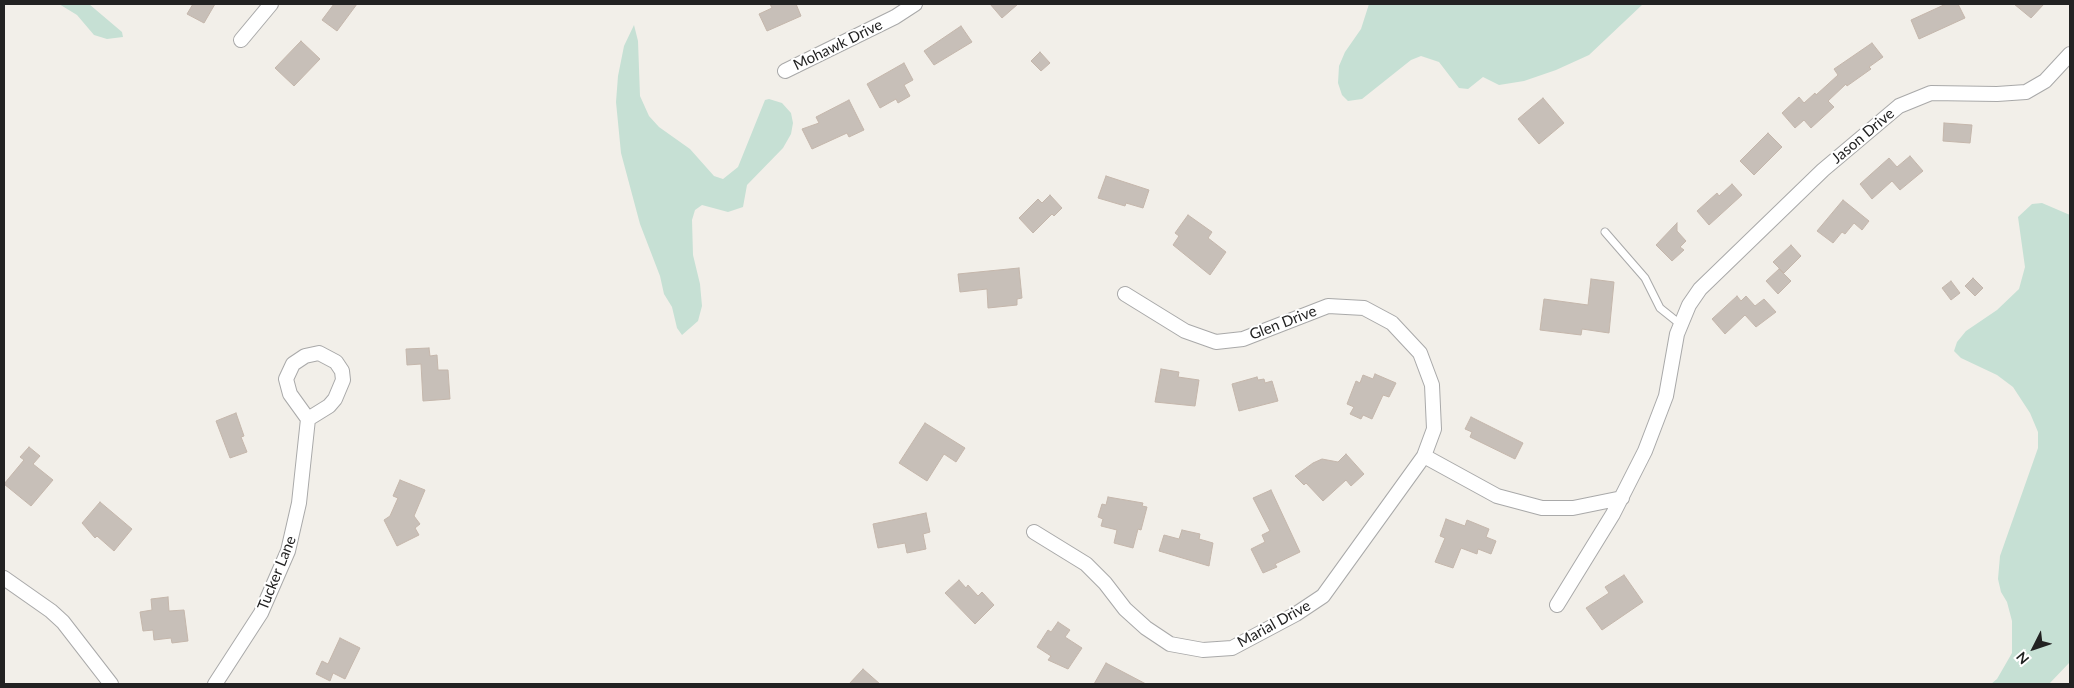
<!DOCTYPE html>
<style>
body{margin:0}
#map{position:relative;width:2074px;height:688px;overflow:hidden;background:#f2efe9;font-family:Lato,sans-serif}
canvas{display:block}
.frame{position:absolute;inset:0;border:5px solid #222;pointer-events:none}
.north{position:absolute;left:2009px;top:623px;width:50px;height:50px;-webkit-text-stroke:4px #fff;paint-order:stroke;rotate:229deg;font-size:14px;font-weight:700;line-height:20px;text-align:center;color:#222}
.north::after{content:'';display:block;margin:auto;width:18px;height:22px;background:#222;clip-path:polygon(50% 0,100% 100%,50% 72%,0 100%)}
</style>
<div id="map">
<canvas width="2074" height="688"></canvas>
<div class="frame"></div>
<div class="north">N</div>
</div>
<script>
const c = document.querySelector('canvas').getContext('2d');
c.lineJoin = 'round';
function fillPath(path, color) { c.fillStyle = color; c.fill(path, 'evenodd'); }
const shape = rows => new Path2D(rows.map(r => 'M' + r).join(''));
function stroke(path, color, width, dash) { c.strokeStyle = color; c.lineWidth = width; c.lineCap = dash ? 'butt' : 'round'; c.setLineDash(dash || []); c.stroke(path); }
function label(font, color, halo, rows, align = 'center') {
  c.font = font + ' Lato,sans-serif'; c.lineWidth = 4; c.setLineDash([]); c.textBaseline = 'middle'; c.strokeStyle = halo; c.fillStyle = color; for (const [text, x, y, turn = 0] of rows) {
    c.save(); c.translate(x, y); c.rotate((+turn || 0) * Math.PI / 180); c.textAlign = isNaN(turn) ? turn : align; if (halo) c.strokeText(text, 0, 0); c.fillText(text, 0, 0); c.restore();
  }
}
fillPath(shape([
 [59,4,89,4,122,32,123,37,107,39,94,35,77,15],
 [1369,4,1643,4,1589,55,1556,70,1524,81,1499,85,1483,77,1468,89,1459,88,1439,62,1421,56,1411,60,1362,99,1348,101,1342,95,1338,83,1339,66,1345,52,1361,29],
 [634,25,638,41,640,96,649,116,659,127,690,149,714,176,723,179,738,167,765,100,769,99,782,103,791,113,793,123,791,134,783,148,747,185,743,207,728,212,702,205,695,210,692,220,693,255,700,284,702,306,698,321,682,335,677,328,672,307,664,294,660,276,640,224,621,153,616,102,618,76,624,46],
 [2042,203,2070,215,2070,662,2049,684,1991,684,1997,679,2012,653,2012,621,2007,602,2001,592,1998,579,2000,556,2038,448,2038,432,2030,413,2013,387,1997,375,1961,358,1954,351,1957,342,1966,331,1997,310,2019,289,2025,267,2018,217,2032,204]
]), '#c6e0d4');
const building = shape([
 [193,4,215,4,204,23,187,14,193,4],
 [334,4,357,4,337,31,322,20,334,4],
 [770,4,796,4,801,16,767,31,759,14,772,8,770,4],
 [990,4,1018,4,1002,18,990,4],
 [1946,4,1958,4,1965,18,1919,39,1911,20,1946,4],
 [2014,4,2044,4,2031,18,2014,4],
 [961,26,972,42,934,65,924,51,961,26],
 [301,41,320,59,294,86,275,68,301,41],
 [1872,43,1883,57,1869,67,1871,69,1847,86,1846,84,1828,101,1834,107,1811,128,1804,120,1795,128,1782,113,1799,97,1804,103,1815,93,1816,95,1838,75,1834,69,1872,43],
 [1040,52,1050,63,1041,71,1031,61,1040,52],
 [904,63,913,80,904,85,910,96,898,103,896,99,880,108,867,84,904,63],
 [1543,98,1564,123,1539,144,1518,119,1543,98],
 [849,100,864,130,849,137,847,133,812,149,802,129,819,123,816,117,849,100],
 [1944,123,1972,125,1970,143,1943,141,1944,123],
 [1768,133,1782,147,1754,175,1740,161,1768,133],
 [1910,156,1923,171,1900,190,1892,181,1872,199,1860,184,1889,158,1897,167,1910,156],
 [1106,176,1149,190,1143,208,1126,203,1125,206,1098,198,1106,176],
 [1732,184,1742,195,1709,225,1697,211,1717,193,1719,196,1732,184],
 [1050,195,1062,208,1054,216,1052,214,1033,233,1019,218,1038,199,1042,203,1050,195],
 [1843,200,1869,221,1862,230,1854,223,1845,234,1842,232,1833,243,1817,231,1843,200],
 [1188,215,1212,232,1208,238,1226,252,1210,275,1173,245,1179,236,1175,233,1188,215],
 [1677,223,1677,231,1686,241,1680,247,1684,250,1672,261,1656,245,1677,223],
 [1791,245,1801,256,1784,273,1773,262,1791,245],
 [1019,268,1022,298,1017,299,1017,305,988,308,987,289,960,292,958,274,1019,268],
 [1779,269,1791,281,1778,294,1766,281,1779,269],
 [1973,278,1983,288,1975,296,1965,286,1973,278],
 [1591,279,1614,282,1609,333,1582,329,1581,335,1540,330,1544,299,1588,305,1591,279],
 [1951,281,1960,293,1951,300,1942,288,1951,281],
 [1737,296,1741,301,1746,296,1755,306,1764,299,1776,312,1756,327,1745,315,1725,334,1712,319,1737,296],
 [429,348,430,356,437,355,438,370,448,370,450,399,423,401,421,364,407,365,406,349,429,348],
 [1161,369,1179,372,1178,377,1199,380,1195,406,1155,402,1161,369],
 [1375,374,1396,383,1389,397,1383,395,1372,419,1363,415,1361,419,1350,414,1354,407,1347,404,1356,381,1360,383,1363,375,1373,379,1375,374],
 [1257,377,1258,380,1264,379,1265,383,1272,381,1278,401,1239,411,1232,384,1257,377],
 [236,413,244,436,241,437,247,452,230,458,216,421,236,413],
 [1471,417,1523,443,1515,459,1470,437,1472,432,1465,429,1471,417],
 [925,423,965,448,956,462,944,454,927,481,899,463,925,423],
 [29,447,40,456,33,464,53,480,31,506,4,484,24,460,20,457,29,447],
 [1346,454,1364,474,1351,486,1346,480,1323,501,1306,483,1304,485,1295,476,1313,463,1322,459,1338,462,1346,454],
 [400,480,425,490,414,516,420,524,415,528,419,535,397,546,384,520,390,516,398,498,393,496,400,480],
 [1271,490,1300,552,1275,564,1277,567,1263,573,1251,549,1265,542,1262,535,1270,531,1253,498,1271,490],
 [1108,497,1143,503,1142,506,1147,507,1141,530,1138,529,1133,548,1114,543,1117,530,1101,526,1103,519,1098,517,1102,504,1106,505,1108,497],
 [100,502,132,529,114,551,97,536,95,538,82,523,100,502],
 [926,513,930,532,923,534,926,549,907,553,905,543,878,548,873,524,926,513],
 [1446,519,1465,526,1467,520,1489,529,1486,537,1496,541,1491,554,1478,549,1477,554,1461,548,1453,568,1435,562,1445,538,1440,536,1446,519],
 [1182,530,1200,534,1199,539,1213,543,1209,566,1159,551,1164,535,1179,539,1182,530],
 [1624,575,1643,602,1602,630,1586,608,1609,593,1605,587,1624,575],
 [959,580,966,588,968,585,978,596,982,592,994,605,975,624,945,593,959,580],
 [168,597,169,611,184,610,188,641,172,643,171,638,154,640,153,630,143,631,140,612,152,610,151,599,168,597],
 [1058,622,1070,630,1065,637,1082,648,1068,669,1048,660,1051,656,1037,647,1048,630,1051,632,1058,622],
 [340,638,360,648,345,679,333,673,330,681,316,674,322,661,328,664,340,638],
 [1106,663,1146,684,1094,684,1106,663],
 [863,669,880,684,849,684,863,669]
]);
fillPath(building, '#c7bfb8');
stroke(building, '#c4b6ab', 1);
const service = shape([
 [1605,232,1645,278,1660,308,1680,324]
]);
const minor = shape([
 [241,40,271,4],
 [785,71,895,17,915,4],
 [1424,456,1497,496,1542,508,1573,508,1622,498],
 [1034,532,1086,564,1105,583,1125,609,1146,628,1170,644,1203,650,1232,648,1296,614,1323,596,1424,456,1434,429,1432,385,1420,353,1392,323,1364,308,1328,306,1243,339,1216,342,1185,331,1125,294],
 [4,578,51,611,63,622,111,684],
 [1557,605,1613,514,1645,451,1666,396,1677,334,1689,305,1700,289,1823,170,1899,106,1931,93,1997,94,2026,92,2045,81,2070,54],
 [215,684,261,613,288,551,299,503,308,419,290,394,286,379,293,364,305,356,319,353,336,362,342,371,343,380,335,399,329,406,308,419]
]);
stroke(service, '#a9a9a9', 9);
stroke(minor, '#a9a9a9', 16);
stroke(service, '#fff', 7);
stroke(minor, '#fff', 14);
label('15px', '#222', '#fff', [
 ["Mohawk Drive",838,45,-26],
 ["Jason Drive",1863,136,-40],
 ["Glen Drive",1283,323,-21],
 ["Tucker Lane",277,573,-68],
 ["Marial Drive",1274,624,-29]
]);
</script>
